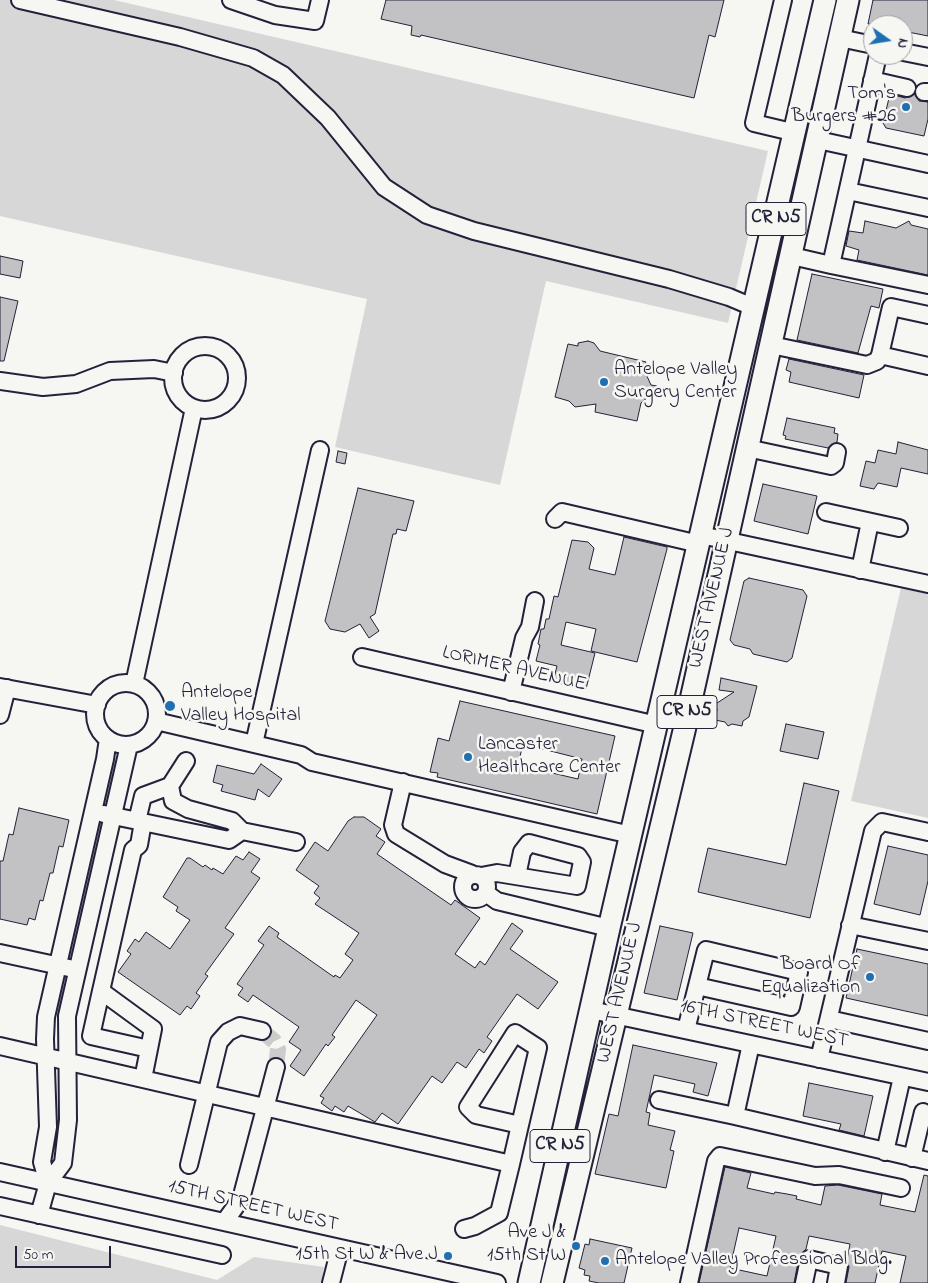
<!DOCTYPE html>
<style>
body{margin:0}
#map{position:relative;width:928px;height:1283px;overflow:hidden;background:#f6f6f2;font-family:"Indie Flower",sans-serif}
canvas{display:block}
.north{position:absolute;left:863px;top:15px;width:50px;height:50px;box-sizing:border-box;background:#f6f6f2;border:1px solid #a1a1a9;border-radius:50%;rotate:103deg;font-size:14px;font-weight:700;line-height:20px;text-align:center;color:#22223b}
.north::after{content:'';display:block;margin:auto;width:18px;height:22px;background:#1f6fb2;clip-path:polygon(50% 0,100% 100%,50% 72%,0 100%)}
.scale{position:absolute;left:15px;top:1246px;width:96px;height:22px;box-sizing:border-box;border:2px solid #22223b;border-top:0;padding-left:6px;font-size:15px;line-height:18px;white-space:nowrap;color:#22223b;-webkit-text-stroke:4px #f6f6f2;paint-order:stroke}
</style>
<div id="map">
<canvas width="928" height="1283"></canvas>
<div class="north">N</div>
<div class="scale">50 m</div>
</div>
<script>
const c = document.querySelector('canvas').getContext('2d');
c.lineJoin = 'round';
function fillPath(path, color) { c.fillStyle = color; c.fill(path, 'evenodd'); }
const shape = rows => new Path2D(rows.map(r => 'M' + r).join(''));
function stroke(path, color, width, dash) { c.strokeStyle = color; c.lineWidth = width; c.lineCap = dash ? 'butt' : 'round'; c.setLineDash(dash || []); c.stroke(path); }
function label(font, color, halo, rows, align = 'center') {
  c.font = font + ' "Indie Flower",sans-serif'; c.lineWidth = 5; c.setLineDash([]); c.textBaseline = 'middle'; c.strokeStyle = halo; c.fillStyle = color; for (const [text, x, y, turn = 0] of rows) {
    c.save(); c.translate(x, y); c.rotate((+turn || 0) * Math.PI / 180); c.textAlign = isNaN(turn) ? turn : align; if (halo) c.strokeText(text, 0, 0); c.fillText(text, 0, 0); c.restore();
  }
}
fillPath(shape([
 [0,0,114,0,768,151,728,323,546,281,500,485,335,447,367,299,0,216],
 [901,588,928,594,928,818,851,801],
 [0,1225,217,1280,254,1257,324,1267,321,1283,0,1283]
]), '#d7d7d7');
const building = shape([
 [386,0,724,0,715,37,709,35,694,98,421,35,420,37,411,35,412,26,381,19,386,0],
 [873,0,928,0,928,36,903,31,903,25,868,24,873,0],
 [890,94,905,98,915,94,919,101,928,102,928,119,924,136,886,128,883,123,890,94],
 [865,221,896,228,909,221,911,225,928,229,928,275,857,260,859,250,846,246,849,231,863,233,865,221],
 [0,256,23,261,20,278,0,274,0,256],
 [812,274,883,289,879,308,871,306,858,353,797,340,812,274],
 [0,297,18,301,4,361,0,361,0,297],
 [588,341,594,343,600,351,646,362,643,374,646,374,651,385,657,386,654,399,648,397,641,403,637,421,595,412,596,404,575,407,569,401,555,397,568,344,578,346,578,343,588,341],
 [789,359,864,375,859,398,789,382,791,372,786,370,789,359],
 [787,418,835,428,834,433,838,434,837,442,828,448,785,439,786,436,783,435,787,418],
 [898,442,928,450,928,474,901,468,897,487,878,483,874,489,860,486,866,461,875,463,878,450,896,454,898,442],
 [338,451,347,453,345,464,336,462,338,451],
 [763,484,817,496,808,534,754,521,763,484],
 [358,488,414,501,406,531,397,529,396,534,393,534,375,614,370,617,379,631,369,638,360,624,345,632,330,629,325,621,358,488],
 [624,537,667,547,667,549,637,662,591,651,596,629,566,622,561,645,595,653,586,689,553,682,557,666,536,661,540,645,538,644,541,629,544,629,546,619,549,619,554,596,558,597,572,540,588,542,594,548,589,569,615,575,624,537],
 [749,578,803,590,807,596,792,658,787,662,753,654,750,649,734,645,730,640,744,581,749,578],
 [721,678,757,686,749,717,743,721,742,726,732,724,728,726,725,722,715,720,717,709,714,705,734,692,719,690,721,678],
 [460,701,615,736,597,814,437,777,438,773,430,772,438,738,449,741,460,701],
 [523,744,582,759,578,779,518,765,523,744],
 [786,724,824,732,818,759,780,751,786,724],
 [261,764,282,779,269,797,258,789,255,800,221,791,223,785,213,782,217,765,254,774,261,764],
 [804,783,839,791,810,918,698,892,708,848,786,865,804,783],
 [19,808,69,820,63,847,59,846,53,873,50,873,43,901,40,900,35,920,29,918,27,925,0,919,0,861,3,861,9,834,13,835,19,808],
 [354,817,364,817,381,829,376,836,385,842,377,854,451,905,455,900,480,918,455,954,475,968,480,961,485,965,512,923,523,931,510,949,558,982,538,1009,517,994,487,1037,492,1041,484,1053,479,1049,466,1068,457,1062,442,1083,432,1076,398,1124,382,1113,375,1122,348,1106,344,1112,335,1106,332,1111,321,1103,324,1098,320,1096,377,1015,356,1000,332,1035,335,1037,328,1046,326,1044,304,1076,290,1066,301,1050,289,1042,299,1027,253,995,248,1002,238,995,243,988,237,984,264,945,258,941,269,926,279,933,277,937,334,977,335,975,340,978,353,960,345,954,359,933,315,904,320,898,314,893,319,886,296,870,315,842,328,851,348,821,354,817],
 [888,846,928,855,928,881,920,915,874,904,888,846],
 [249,852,260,859,251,872,260,878,225,928,234,934,205,974,208,976,196,993,200,996,191,1009,187,1006,180,1015,118,972,131,954,127,951,135,939,139,942,146,932,170,949,190,920,176,911,178,907,163,897,187,858,190,858,203,867,205,865,212,870,213,868,223,874,236,856,243,860,249,852],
 [660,926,693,933,677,1000,644,993,660,926],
 [857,949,928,964,928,1016,846,998,857,949],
 [633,1045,717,1063,708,1096,693,1092,695,1084,654,1075,646,1112,650,1113,648,1125,675,1131,670,1150,674,1151,666,1188,595,1174,609,1114,618,1116,633,1045],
 [809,1083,873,1096,864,1136,839,1130,841,1124,803,1116,809,1083],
 [725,1167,751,1173,747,1188,774,1194,775,1192,787,1194,797,1196,796,1199,821,1205,825,1186,838,1185,882,1194,880,1205,915,1212,924,1175,928,1176,928,1283,900,1283,906,1256,882,1251,875,1283,846,1283,849,1267,847,1260,850,1244,809,1236,806,1249,799,1257,794,1283,699,1283,725,1167],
 [739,1228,776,1236,767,1276,730,1268,739,1228],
 [590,1239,632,1248,624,1283,599,1283,589,1281,590,1276,584,1275,585,1270,579,1268,585,1244,589,1245,590,1239]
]);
fillPath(building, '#c2c2c4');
stroke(building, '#22223b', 1);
stroke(shape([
 [262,1031,274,1041,278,1049,276,1067]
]), '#cccccd', 16, [16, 8]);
const minor = shape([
 [20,0,180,37,253,58,283,75,328,118,384,187,427,215,474,231,669,279,729,297,755,308],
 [231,0,275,15,315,21,320,0],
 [783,0,754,123,796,133],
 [840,38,873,45],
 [903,52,928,57],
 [878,55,831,265,928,285],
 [872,80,907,88],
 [924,92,928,92],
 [818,140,928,164],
 [848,191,928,208],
 [792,256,831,265],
 [771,345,867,365,877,361,880,355,891,307,928,315],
 '173 378a32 32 0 1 1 64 0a32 32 0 1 1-64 0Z',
 [880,355,928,366],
 [0,381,43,387,76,384,110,371,154,369,174,373],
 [747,448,831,466,835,463,837,452],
 [826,512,899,528],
 [555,519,562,512,699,544],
 [701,535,928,584],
 [860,570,870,522],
 [362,657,657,725],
 '95 714a31 31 0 1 1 62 0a31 31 0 1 1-62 0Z',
 [134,684,194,408],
 [0,687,97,705],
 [511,692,524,638,530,627,535,601],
 [0,715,7,688],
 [156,721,301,755,312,762,631,835],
 [254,744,320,450],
 [403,782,393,825,396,834,445,864,472,874],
 [170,786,173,801,188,809,232,821,242,831],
 [104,814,229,840,242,831,296,842],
 [137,821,143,796,170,786,186,761],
 '463 887a12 12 0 1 1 24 0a12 12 0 1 1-24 0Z',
 [481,876,497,873,577,886,582,862,578,856,529,843,522,852,517,876],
 [486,893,497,901,609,928],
 [850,925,928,941],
 [0,953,69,968],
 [101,991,91,1036,149,1049],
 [591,1010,928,1082],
 [829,1019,928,1041],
 [686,1030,706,950,799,972,791,1007,697,986],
 [0,1046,511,1164],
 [819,1059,873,831,882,822,928,832],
 [143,1079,153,1029,101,991,133,850,139,845,143,822],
 [659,1100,735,1116,751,1044],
 [735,1116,928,1161],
 [885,1152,902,1077],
 [912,1158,923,1112],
 [189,1165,219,1042,228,1032,240,1026,262,1031],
 [0,1172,497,1283],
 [48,1183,42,1162,48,1127,45,1039,46,1017,105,759,108,739],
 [0,1206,222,1255],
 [39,1215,48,1183,63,1163,68,1120,67,1016,129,745],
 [225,1221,241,1199,276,1067],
 [464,1229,475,1226,499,1213,511,1164,520,1125,538,1048,515,1033,468,1107,476,1115,520,1125],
 [331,1283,340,1248],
 [689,1283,716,1161,720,1156,815,1176,839,1175,901,1188],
 [804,1283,809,1259,839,1266,836,1283]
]);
const major = shape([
 [529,1283,609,928,825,0],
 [552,1283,684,731,848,0]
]);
stroke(minor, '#22223b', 20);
stroke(major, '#22223b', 25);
stroke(minor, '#f6f6f2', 16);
stroke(major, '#f6f6f2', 21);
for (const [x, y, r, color] of [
 [906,107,5,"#1f6fb2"],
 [604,382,5,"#1f6fb2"],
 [170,706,6,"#1f6fb2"],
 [468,757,5,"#1f6fb2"],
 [870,977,5,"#1f6fb2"],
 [576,1246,5,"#1f6fb2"],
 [448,1256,5,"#1f6fb2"],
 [605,1261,5,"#1f6fb2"]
]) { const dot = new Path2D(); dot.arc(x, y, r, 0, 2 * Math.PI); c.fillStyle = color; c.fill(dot); stroke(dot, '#f6f6f2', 2); }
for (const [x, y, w] of [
 [776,219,60],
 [687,712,60],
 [560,1146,60]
]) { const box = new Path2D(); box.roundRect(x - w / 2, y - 16.5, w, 33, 4); c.fillStyle = '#f6f6f2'; c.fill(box); stroke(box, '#22223b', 1); }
label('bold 19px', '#22223b', null, [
 ["CR N5",776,219],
 ["CR N5",687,712],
 ["CR N5",560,1146]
]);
label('20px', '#22223b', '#f6f6f2', [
 ["Tom's",896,95],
 ["Burgers #26",896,118],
 ["Antelope Valley",614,371,"left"],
 ["Surgery Center",614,394,"left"],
 ["Antelope",181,694,"left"],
 ["Valley Hospital",181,717,"left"],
 ["Lancaster",478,746,"left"],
 ["Healthcare Center",478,769,"left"],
 ["Board Of",860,966],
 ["Equalization",860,989],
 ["Ave J &",566,1234],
 ["15th St W",566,1257],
 ["15th St W & Ave J",438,1256],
 ["Antelope Valley Professional Bldg.",615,1261,"left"]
], 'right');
label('20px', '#22223b', '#f6f6f2', [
 ["WEST AVENUE J",713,598,-77],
 ["LORIMER AVENUE",514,670,13],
 ["WEST AVENUE J",621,993,-77],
 ["16TH STREET WEST",764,1025,12],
 ["15TH STREET WEST",253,1207,13]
]);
</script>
